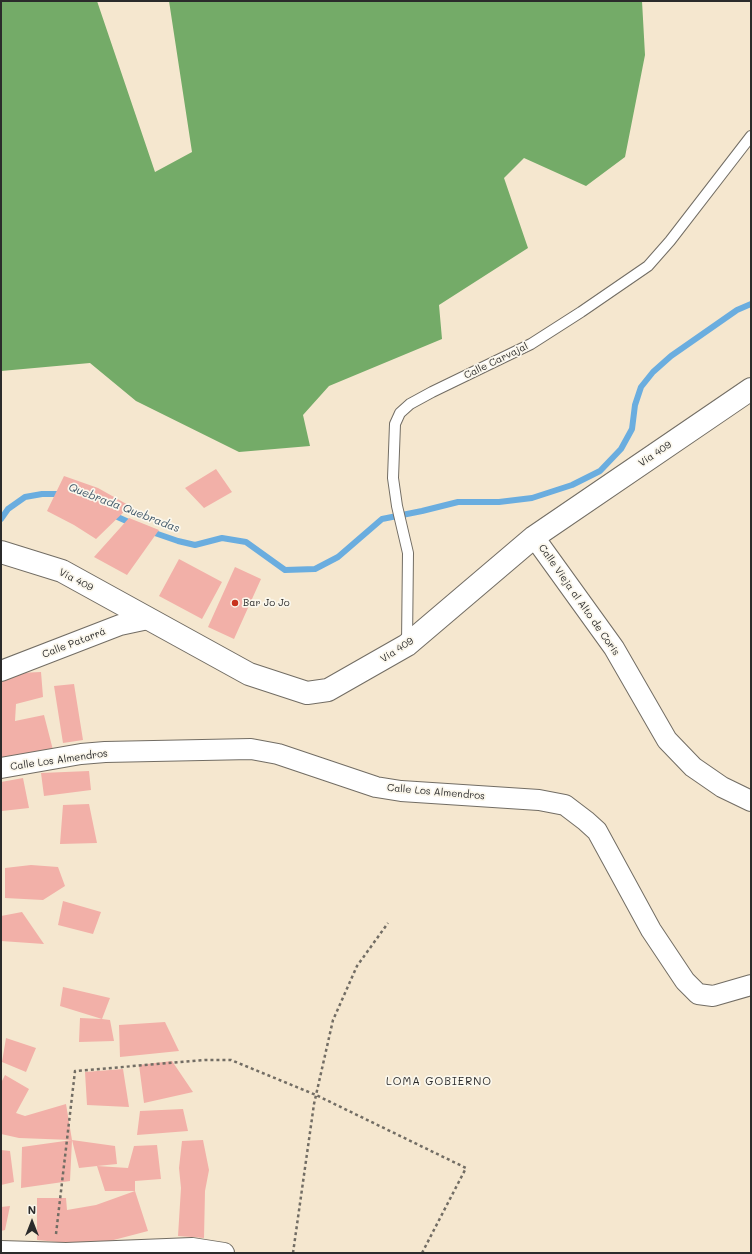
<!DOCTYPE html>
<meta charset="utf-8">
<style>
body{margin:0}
#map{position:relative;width:752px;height:1254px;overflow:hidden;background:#f5e7cf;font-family:Mali,sans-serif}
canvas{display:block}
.frame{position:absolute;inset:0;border:2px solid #2b2b2b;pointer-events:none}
.north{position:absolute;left:12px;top:1202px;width:40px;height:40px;-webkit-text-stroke:3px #fbf7ec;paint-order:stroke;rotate:0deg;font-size:11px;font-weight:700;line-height:16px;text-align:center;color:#2b2b2b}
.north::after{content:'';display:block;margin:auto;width:14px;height:18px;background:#2b2b2b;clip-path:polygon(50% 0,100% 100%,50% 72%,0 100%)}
</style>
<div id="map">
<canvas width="752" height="1254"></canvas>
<div class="frame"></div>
<div class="north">N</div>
</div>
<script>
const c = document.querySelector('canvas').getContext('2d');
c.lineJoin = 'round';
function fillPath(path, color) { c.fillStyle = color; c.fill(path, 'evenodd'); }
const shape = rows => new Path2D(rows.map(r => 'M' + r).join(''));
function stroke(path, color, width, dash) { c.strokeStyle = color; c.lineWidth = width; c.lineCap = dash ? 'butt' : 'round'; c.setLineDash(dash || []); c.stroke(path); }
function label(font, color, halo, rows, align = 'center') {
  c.font = font + ' Mali,sans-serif'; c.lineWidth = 3.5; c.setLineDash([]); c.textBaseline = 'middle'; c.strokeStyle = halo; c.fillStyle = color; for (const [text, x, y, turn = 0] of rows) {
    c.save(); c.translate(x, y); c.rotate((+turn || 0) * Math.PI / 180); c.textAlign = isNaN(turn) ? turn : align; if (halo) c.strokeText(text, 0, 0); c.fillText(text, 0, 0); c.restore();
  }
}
fillPath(shape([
 [1,1,97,1,155,172,192,152,169,1,642,1,645,55,625,157,586,186,524,158,504,178,528,248,439,305,442,339,329,386,303,415,310,446,239,452,136,401,90,363,1,371]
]), '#74ab68');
stroke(shape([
 [111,514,133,524],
 [1,519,8,509,25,497,42,494,64,494],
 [149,531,178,541,195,545,222,538,246,542,285,570,315,569,338,557,382,519,422,511,458,502,499,502,532,498,572,485,600,471,621,449,632,429,635,405,641,387,653,372,671,356,737,310,751,304]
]), '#6aaddf', 6);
fillPath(shape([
 [216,469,232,492,204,508,185,488],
 [64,476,98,488,130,506,96,539,74,525,47,511],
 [129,518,159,530,127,575,94,557],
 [179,559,222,582,202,619,159,596],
 [235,567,261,579,234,639,208,627],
 [41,672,43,697,16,704,15,721,44,715,53,750,1,761,1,682,18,673],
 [74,684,83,740,63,743,54,686],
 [89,771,91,790,44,796,41,773],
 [23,778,29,808,2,811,1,782],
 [89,804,97,843,60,844,63,805],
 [31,865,58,867,65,886,43,900,5,898,5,868],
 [63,901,101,912,93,934,58,925],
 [22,912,44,944,1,941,1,916],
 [63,987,110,998,102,1019,110,1020,114,1041,79,1042,80,1018,102,1019,60,1006],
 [165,1022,179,1051,120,1057,119,1025],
 [6,1038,36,1048,26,1072,2,1062],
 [172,1061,193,1092,144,1103,139,1065],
 [123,1069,129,1107,87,1105,85,1072],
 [5,1075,29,1089,16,1113,25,1116,66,1104,72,1140,19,1138,1,1134,1,1083],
 [183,1109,188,1131,137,1135,140,1111],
 [72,1140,70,1181,21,1188,22,1147],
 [72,1140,115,1146,117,1164,97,1166,128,1168,134,1146,157,1145,161,1179,135,1181,135,1191,148,1231,106,1242,68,1243,37,1240,37,1198,66,1198,67,1210,96,1205,135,1191,105,1191,97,1166,79,1168],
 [203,1140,209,1170,205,1191,204,1238,178,1236,181,1188,179,1168,182,1141],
 [1,1150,10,1151,14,1182,1,1185],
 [10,1206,5,1230,1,1231,1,1207]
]), '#f2b0a8');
const lane = shape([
 [407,643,408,553,397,506,393,478,395,424,400,413,410,404,432,392,531,344,581,312,648,266,670,241,751,136]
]);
const street = shape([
 [534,537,614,648,667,740,693,767,722,787,751,801],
 [1,671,120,625,148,619],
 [1,768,81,754,105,752,251,749,278,754,376,787,401,791,539,800,565,805,586,821,597,831,651,930,685,981,698,994,713,996,751,985],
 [1,1251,66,1253,192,1248,224,1253]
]);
const secondary = shape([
 [1,552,62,571,249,674,307,693,328,690,407,645,534,537,751,389]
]);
stroke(lane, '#726d64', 12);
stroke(street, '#726d64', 22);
stroke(secondary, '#726d64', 24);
stroke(shape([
 [56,1234,75,1071,205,1060,231,1060,316,1095,466,1168,422,1253],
 [293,1253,314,1104,333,1020,357,966,388,923]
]), '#726d64', 2.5, [3, 3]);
stroke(lane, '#fff', 10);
stroke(street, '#fff', 20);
stroke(secondary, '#fff', 22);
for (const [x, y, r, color] of [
 [235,603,4,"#c8321e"]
]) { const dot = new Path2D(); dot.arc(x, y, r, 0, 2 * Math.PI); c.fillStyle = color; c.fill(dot); stroke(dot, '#fbf7ec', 1.5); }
label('10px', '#2b2b2b', '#fbf7ec', [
 ["Calle Carvajal",496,361,-26],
 ["Vía 409",655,454,-34],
 ["Vía 409",76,580,27],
 ["Calle Vieja al Alto de Coris",579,600,55],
 ["Calle Patarrá",74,643,-21],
 ["Vía 409",397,650,-33],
 ["Calle Los Almendros",59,760,-8],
 ["Calle Los Almendros",436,792,5]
]);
label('10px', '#2b2b2b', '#fbf7ec', [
 ["Bar Jo Jo",243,603]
], 'left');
label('italic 11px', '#41586a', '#fbf7ec', [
 ["Quebrada Quebradas",124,508,21]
]);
c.letterSpacing = '1px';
label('11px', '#2b2b2b', '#fbf7ec', [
 ["LOMA GOBIERNO",439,1082]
]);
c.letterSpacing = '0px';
</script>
